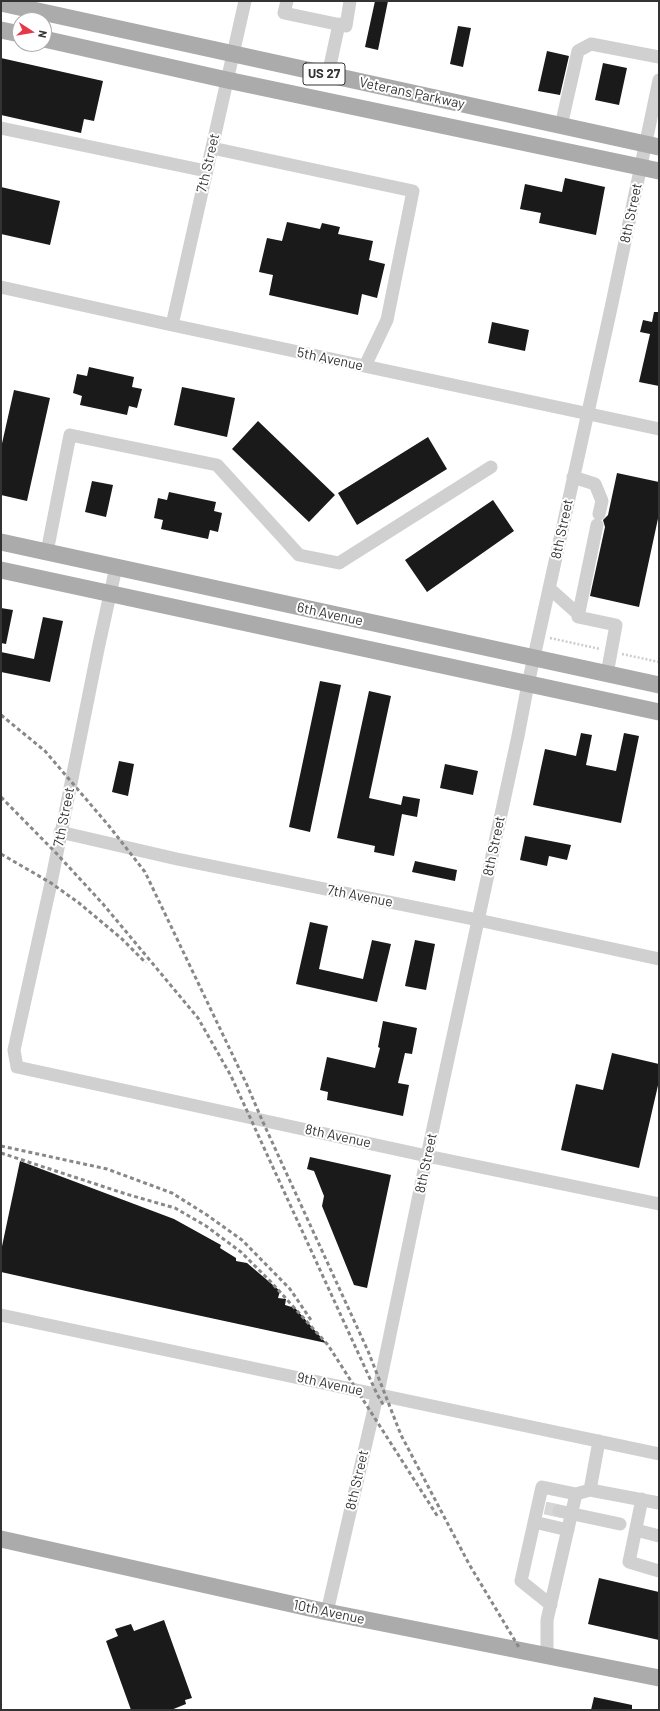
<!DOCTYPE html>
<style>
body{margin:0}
#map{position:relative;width:660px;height:1711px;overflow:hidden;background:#fff;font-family:Barlow,sans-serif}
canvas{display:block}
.frame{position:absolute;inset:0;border:2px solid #333;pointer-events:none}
.north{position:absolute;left:12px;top:12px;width:40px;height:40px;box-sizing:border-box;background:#fff;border:1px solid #adadad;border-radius:50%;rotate:102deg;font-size:11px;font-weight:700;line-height:16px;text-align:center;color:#333}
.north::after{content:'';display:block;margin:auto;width:14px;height:18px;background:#e63946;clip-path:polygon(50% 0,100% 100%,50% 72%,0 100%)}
</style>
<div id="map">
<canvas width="660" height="1711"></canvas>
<div class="frame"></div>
<div class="north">N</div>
</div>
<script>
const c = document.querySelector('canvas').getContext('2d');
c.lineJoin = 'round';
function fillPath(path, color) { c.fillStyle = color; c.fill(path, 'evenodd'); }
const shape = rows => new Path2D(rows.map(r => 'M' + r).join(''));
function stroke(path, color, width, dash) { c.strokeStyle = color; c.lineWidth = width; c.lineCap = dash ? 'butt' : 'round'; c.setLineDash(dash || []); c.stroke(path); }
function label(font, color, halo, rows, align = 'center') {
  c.font = font + ' Barlow,sans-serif'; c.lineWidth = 4; c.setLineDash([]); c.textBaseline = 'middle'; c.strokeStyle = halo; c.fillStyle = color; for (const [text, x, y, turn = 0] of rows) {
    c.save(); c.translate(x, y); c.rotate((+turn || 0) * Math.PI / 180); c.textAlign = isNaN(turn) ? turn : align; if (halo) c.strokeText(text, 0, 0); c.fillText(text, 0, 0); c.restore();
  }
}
fillPath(shape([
 [375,1,388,1,378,50,365,47],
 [458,26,471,28,463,67,450,64],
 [547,51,569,56,560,95,538,91],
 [1,58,103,81,94,121,84,119,81,133,1,115],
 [603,63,627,68,619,105,595,100],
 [565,178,605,187,596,235,539,223,541,213,520,209,525,184,562,192],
 [1,187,60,201,50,245,1,234],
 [287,222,320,229,322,223,340,227,338,234,373,241,369,260,385,264,377,298,362,294,358,315,269,295,273,275,259,272,267,238,282,241],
 [654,312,659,312,659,386,639,382,650,334,640,332,643,320,652,322],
 [492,322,529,330,525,351,488,343],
 [89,367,134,377,132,387,142,389,137,408,129,406,127,415,80,405,82,396,73,393,77,374,87,376],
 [182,387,235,398,227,437,174,425],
 [14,390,50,398,27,501,1,495,1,448],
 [258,421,335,495,309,522,232,449],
 [428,437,447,469,357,525,338,493],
 [617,473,659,482,659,514,639,607,590,596,605,527,603,520,608,515],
 [92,481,113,485,106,517,85,512],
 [169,492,216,502,214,511,222,513,218,532,210,530,208,539,161,529,163,520,154,518,158,498,167,500],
 [493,500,514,531,427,592,405,560],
 [1,608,13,610,6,644,1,643],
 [43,617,63,621,50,682,1,672,1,652,34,659],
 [320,681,341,685,310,832,289,827],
 [369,691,391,696,369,798,401,805,403,796,420,799,417,817,402,814,394,856,374,852,375,846,337,838],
 [581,733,592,735,586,765,616,771,624,733,639,736,621,823,533,805,545,749,576,756],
 [119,761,134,764,128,796,112,792],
 [445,764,478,771,473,795,440,788],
 [525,836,571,845,567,860,549,856,547,866,520,860],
 [415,861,457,870,455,881,412,872],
 [310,922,328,926,319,969,363,979,372,940,391,944,377,1002,296,984],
 [415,940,435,944,426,990,405,986],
 [383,1021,417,1028,412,1054,405,1053,398,1083,409,1085,403,1116,327,1100,328,1092,320,1090,327,1057,375,1068,380,1048,378,1047],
 [612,1053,659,1064,659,1081,639,1168,561,1150,576,1084,603,1090],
 [310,1157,391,1175,367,1288,354,1285,322,1206,324,1196,314,1171,307,1169],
 [20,1161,174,1219,221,1245,220,1248,236,1258,236,1261,247,1263,280,1291,278,1298,286,1299,285,1305,295,1308,326,1343,86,1291,1,1272,1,1251],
 [599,1578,659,1592,659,1640,588,1624],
 [164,1620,192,1698,185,1700,186,1704,171,1710,131,1710,106,1641,118,1636,115,1629,131,1624,134,1631],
 [594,1697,632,1705,632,1710,591,1710]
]), '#1a1a1a');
stroke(shape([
 [545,1508,559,1511]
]), '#d6d6d6', 13, [13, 6]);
stroke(shape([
 [550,638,600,649],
 [622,654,659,662]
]), '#cdcdcd', 2.5, [2, 2]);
stroke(shape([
 [287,1,284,13,346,26,350,1],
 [328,75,339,24],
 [561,126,578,51,591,44,659,57],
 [1,128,206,171],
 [212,148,413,191,387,320,365,366],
 [1,287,172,325,659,429],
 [172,325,245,1],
 [573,477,595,484,602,501,599,514],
 [597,525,578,617,616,625,607,674],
 [47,552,70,435,217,465,299,555,339,563,491,467],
 [116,567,98,649,51,883,14,1050,17,1067,427,1156,659,1204],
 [549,588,578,614],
 [60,832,177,859,478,920,659,959],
 [1,1315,659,1454],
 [590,1490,659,1503],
 [642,1499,629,1562,659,1571],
 [559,1511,620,1524],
 [534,1522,568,1530],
 [636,1530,659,1536],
 [551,1605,521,1581,542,1487,576,1494],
 [327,1612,380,1383,427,1156,518,736,528,684,611,308,659,80],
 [547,1655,547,1620,576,1494,590,1490,599,1441]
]), '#d0d0d0', 13);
stroke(shape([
 [1,3,659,147],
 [1,30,20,34],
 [44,39,227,80,659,171],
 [1,542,659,685],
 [1,570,659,712],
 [1,1539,327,1612,659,1678]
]), '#ababab', 17);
stroke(shape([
 [1,715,45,751,109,826,145,872,247,1085,262,1120,368,1351,401,1435,469,1564,520,1649],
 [1,797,56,853,103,904,198,1018,231,1076,377,1394,384,1406],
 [1,854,51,883,79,903,122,939,146,963],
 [1,1146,107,1169,172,1193,207,1215,242,1240,290,1289,311,1320],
 [1,1153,126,1194,175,1208,206,1226,241,1252,271,1282,328,1345,438,1517]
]), '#888', 3, [4, 3]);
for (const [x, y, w] of [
 [324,74,42]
]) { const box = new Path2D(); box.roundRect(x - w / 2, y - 11, w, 22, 3); c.fillStyle = '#fff'; c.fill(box); stroke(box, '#333', 1); }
label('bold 13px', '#333', null, [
 ["US 27",324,74]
]);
label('14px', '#333', '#fff', [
 ["Veterans Parkway",412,93,12],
 ["7th Street",208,163,-77],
 ["8th Street",631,213,-78],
 ["5th Avenue",330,359,12],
 ["8th Street",562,529,-78],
 ["6th Avenue",330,614,12],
 ["7th Street",64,817,-79],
 ["8th Street",494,846,-78],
 ["7th Avenue",360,896,11],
 ["8th Avenue",338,1136,12],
 ["8th Street",426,1163,-78],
 ["9th Avenue",330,1384,12],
 ["8th Street",357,1480,-77],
 ["10th Avenue",329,1612,12]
]);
</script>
